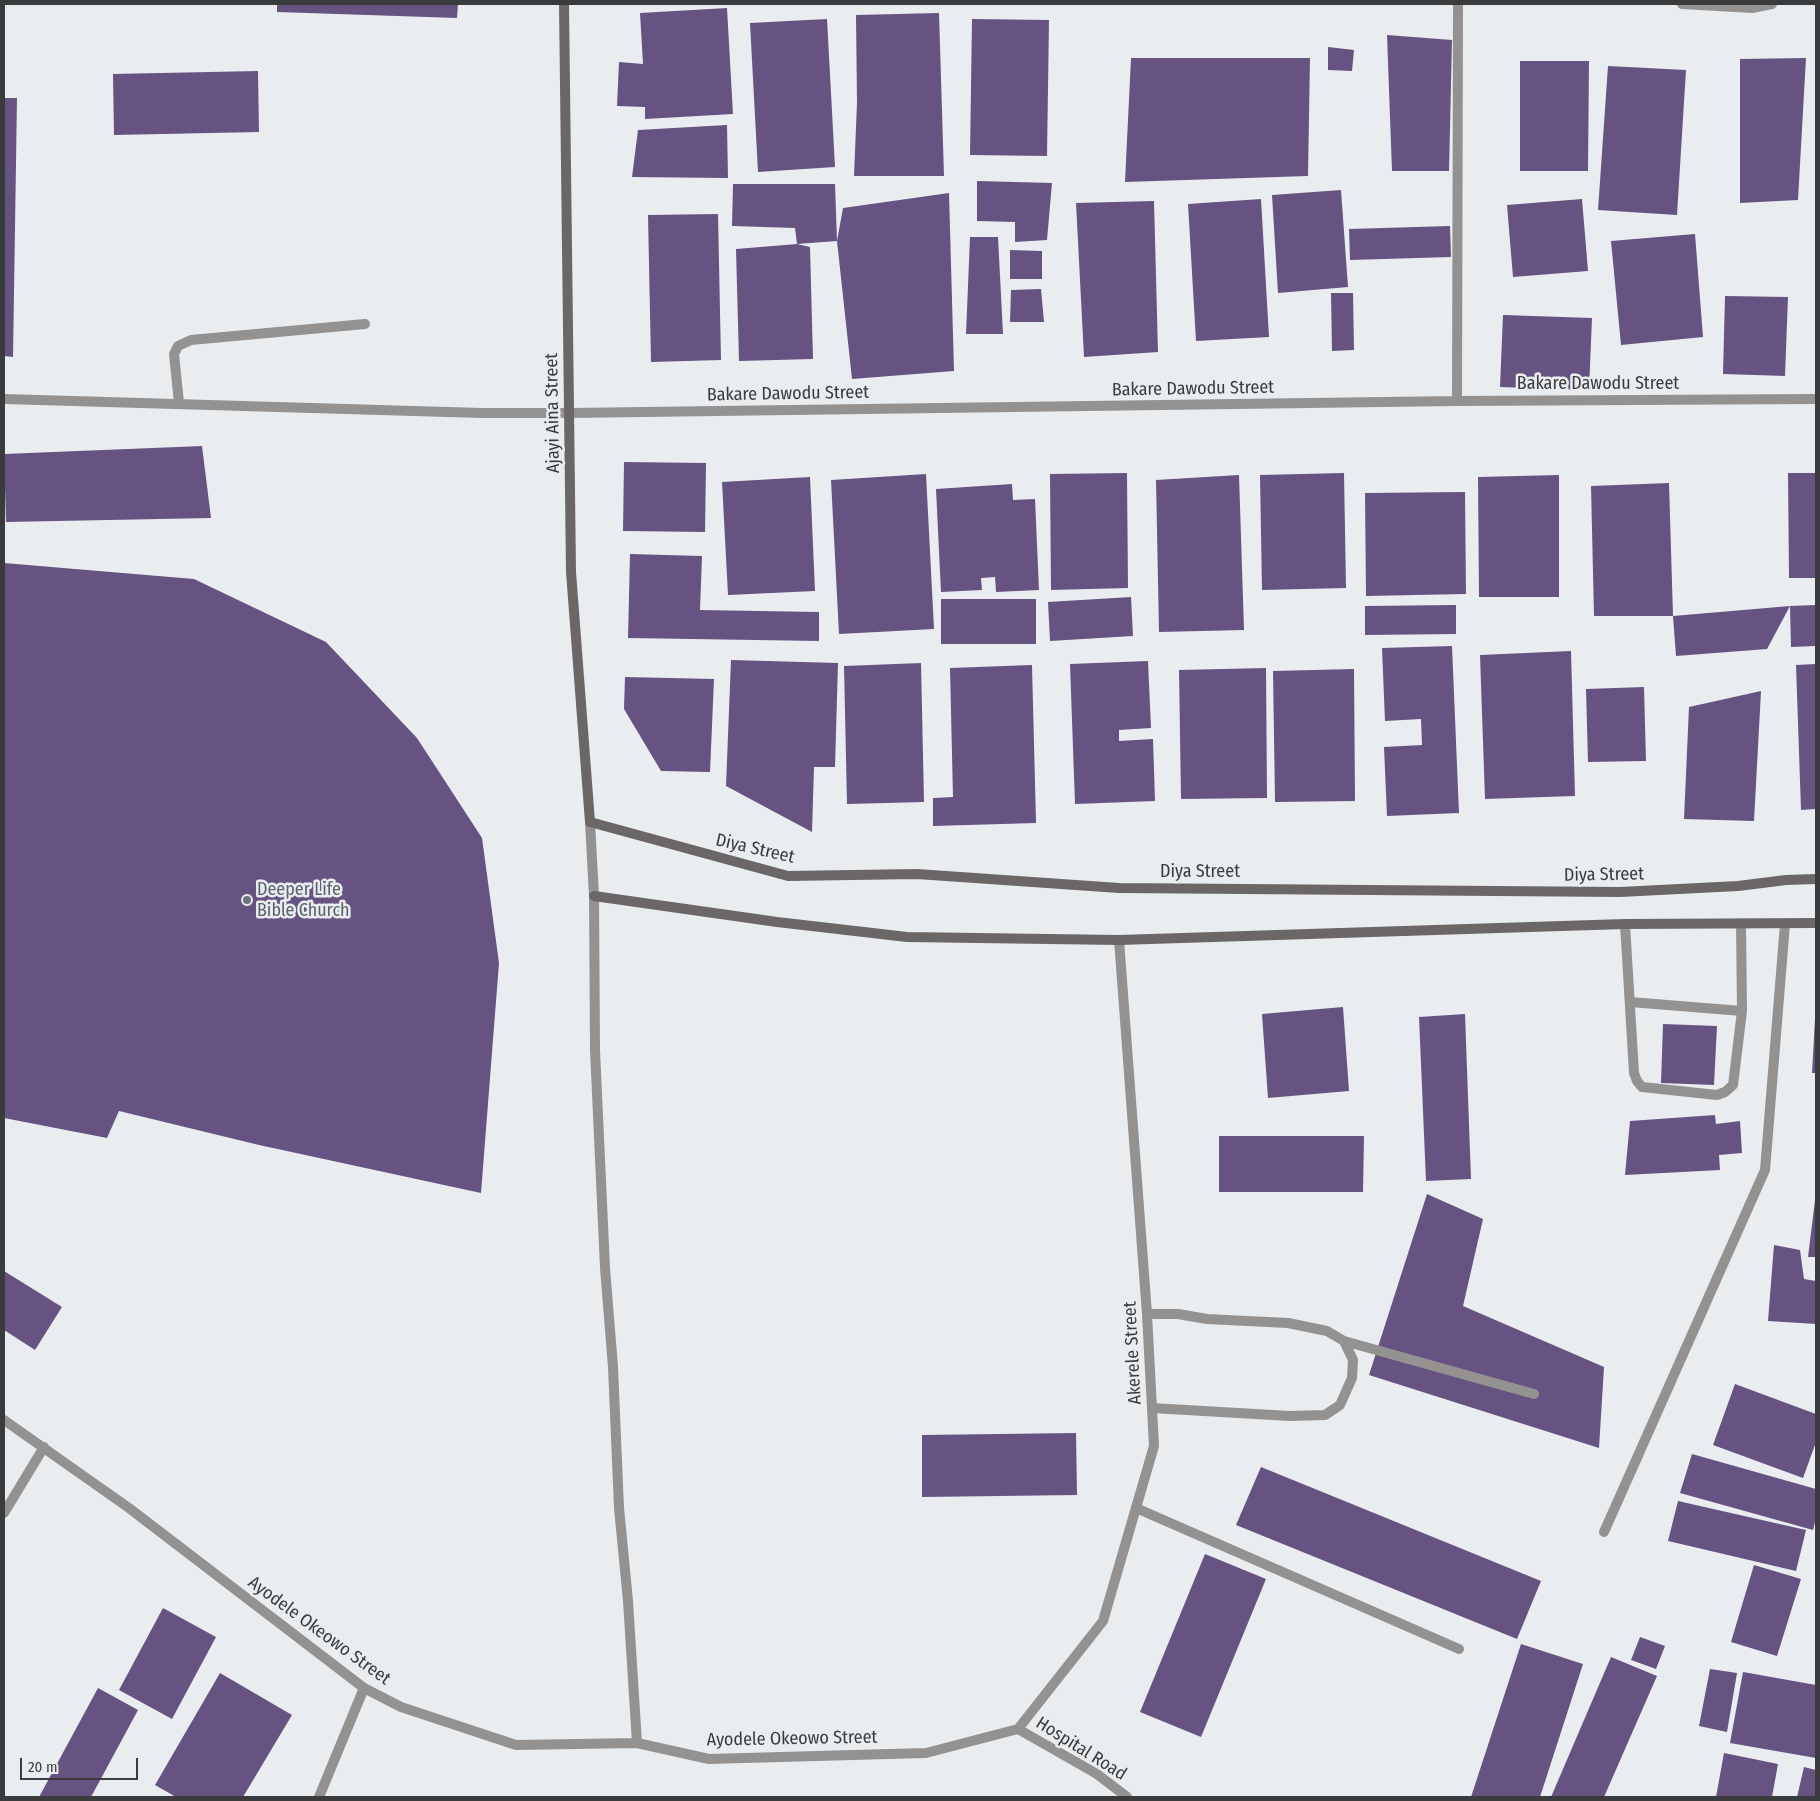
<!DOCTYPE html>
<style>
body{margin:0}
#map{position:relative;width:1820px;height:1801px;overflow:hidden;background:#eaedf0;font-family:"Fira Sans Condensed",sans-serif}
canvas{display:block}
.frame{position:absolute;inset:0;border:5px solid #3a3b3d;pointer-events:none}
.scale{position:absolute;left:20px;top:1758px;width:118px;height:22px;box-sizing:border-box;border:2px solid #3a3b3d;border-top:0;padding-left:6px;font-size:15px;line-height:18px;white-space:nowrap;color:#3a3b3d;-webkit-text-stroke:4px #eaedf0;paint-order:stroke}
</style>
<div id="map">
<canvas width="1820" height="1801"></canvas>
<div class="frame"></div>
<div class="scale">20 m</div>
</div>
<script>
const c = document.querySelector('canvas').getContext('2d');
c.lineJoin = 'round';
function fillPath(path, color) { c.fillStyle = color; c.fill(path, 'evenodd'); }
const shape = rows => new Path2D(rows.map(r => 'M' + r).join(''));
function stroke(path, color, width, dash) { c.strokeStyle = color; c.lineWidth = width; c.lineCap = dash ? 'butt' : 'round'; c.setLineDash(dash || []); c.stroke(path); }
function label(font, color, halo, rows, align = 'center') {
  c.font = font + ' "Fira Sans Condensed",sans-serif'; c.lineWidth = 5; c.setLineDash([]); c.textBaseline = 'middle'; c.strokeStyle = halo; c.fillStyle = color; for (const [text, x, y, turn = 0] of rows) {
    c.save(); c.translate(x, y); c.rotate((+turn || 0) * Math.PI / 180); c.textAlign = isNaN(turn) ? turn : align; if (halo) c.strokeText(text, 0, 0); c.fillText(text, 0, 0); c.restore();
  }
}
fillPath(shape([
 [277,4,458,4,457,18,277,12],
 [727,8,733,114,645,119,645,107,617,106,619,62,643,64,640,13],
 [939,13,944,176,854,176,857,103,856,15],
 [827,19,835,167,758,172,750,23],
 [972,19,1049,20,1047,156,970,155],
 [1387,35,1452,40,1449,171,1392,171],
 [1328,47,1354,50,1352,71,1328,70],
 [1131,58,1310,58,1308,176,1125,182],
 [1806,58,1798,200,1740,203,1740,59],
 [1520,61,1589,61,1588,171,1520,171],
 [1608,66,1686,70,1677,215,1598,210],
 [258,71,259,132,114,135,113,74],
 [4,98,17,98,13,357,4,356],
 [727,125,728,178,632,177,638,130],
 [977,181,1052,183,1047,240,1015,242,1015,222,977,221],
 [733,184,835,184,837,241,797,244,795,228,732,226],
 [1341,190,1348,287,1278,293,1272,195],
 [949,193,954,371,852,379,837,241,843,208],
 [1261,199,1269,337,1196,341,1188,204],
 [1582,199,1588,271,1513,277,1507,205],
 [1154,201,1158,352,1084,357,1076,203],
 [718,214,721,360,651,362,648,215],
 [1450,226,1451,257,1350,260,1349,229],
 [1695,234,1703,337,1621,345,1611,241],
 [970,237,998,237,1003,334,966,334],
 [797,244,810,247,813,359,739,361,736,249],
 [1010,250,1042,251,1042,279,1010,279],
 [1041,289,1044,322,1010,322,1011,290],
 [1331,293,1353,293,1354,350,1332,351],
 [1725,296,1788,297,1785,376,1723,374],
 [1503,315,1592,318,1589,390,1500,387],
 [202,446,211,518,6,522,4,454],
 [624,462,706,463,705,532,623,531],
 [1127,473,1128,588,1051,590,1050,474],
 [1344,473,1346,588,1262,590,1260,475],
 [1788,473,1816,473,1816,578,1789,578],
 [926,474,934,629,839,634,831,480],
 [1239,475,1244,630,1159,632,1156,480],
 [1559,475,1559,597,1479,597,1478,477],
 [810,477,815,591,728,595,722,482],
 [1669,483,1673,616,1594,616,1591,486],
 [1012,484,1013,500,1035,499,1039,590,996,592,995,577,981,578,982,590,941,592,936,489],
 [1465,492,1466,594,1366,596,1365,493],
 [630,554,702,556,700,610,819,612,819,641,628,638],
 [4,563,194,579,326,642,417,738,482,838,499,963,481,1193,259,1145,119,1111,107,1138,4,1118],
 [1131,597,1133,636,1050,641,1048,602],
 [941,599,1036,599,1036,644,941,644],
 [1456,605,1456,634,1365,635,1365,606],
 [1816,605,1816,646,1791,647,1790,606,1767,649,1676,656,1673,616,1790,606],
 [1452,646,1459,813,1387,816,1384,747,1422,745,1421,719,1385,721,1382,648],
 [1571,651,1575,796,1485,799,1480,655],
 [731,660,838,663,835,767,814,767,812,832,726,786],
 [1148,661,1151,728,1119,730,1119,741,1153,739,1155,801,1075,804,1070,664],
 [921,663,924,802,847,804,844,666],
 [1816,664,1816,809,1801,810,1796,665],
 [1032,665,1036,823,933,826,933,798,953,797,950,668],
 [1266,668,1267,798,1181,799,1179,670],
 [1354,669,1355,801,1275,802,1273,671],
 [625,677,714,679,710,772,661,771,624,709],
 [1644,687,1646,761,1588,762,1586,689],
 [1761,691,1754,821,1684,819,1689,707],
 [1343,1007,1349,1091,1268,1098,1262,1014],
 [1465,1014,1471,1179,1426,1181,1419,1017],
 [1815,1018,1816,1018,1816,1073,1812,1073],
 [1663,1024,1717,1026,1714,1085,1661,1083],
 [1715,1115,1716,1124,1740,1121,1742,1153,1719,1155,1720,1170,1625,1175,1630,1121],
 [1219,1136,1364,1136,1363,1192,1219,1192],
 [1427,1194,1483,1219,1463,1306,1604,1367,1599,1448,1369,1375],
 [1815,1200,1816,1200,1816,1257,1808,1257],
 [1774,1245,1800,1250,1804,1279,1816,1281,1816,1324,1768,1321],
 [4,1271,62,1307,35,1350,4,1330],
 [1735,1384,1816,1414,1816,1442,1803,1478,1713,1445],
 [1076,1433,1077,1495,922,1497,922,1435],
 [1692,1454,1816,1489,1816,1518,1813,1530,1680,1493],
 [1261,1467,1541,1581,1517,1639,1236,1525],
 [1678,1501,1806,1530,1796,1571,1668,1541],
 [1205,1554,1266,1579,1201,1737,1140,1712],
 [1754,1565,1801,1579,1777,1656,1731,1642],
 [163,1608,216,1637,172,1719,119,1690],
 [1640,1637,1665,1646,1656,1669,1631,1660],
 [1521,1644,1583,1664,1540,1797,1471,1797],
 [1611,1657,1657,1676,1604,1797,1551,1797],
 [1710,1669,1737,1673,1727,1732,1699,1726],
 [1743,1672,1816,1685,1816,1758,1730,1743],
 [220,1673,292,1715,243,1797,176,1797,155,1785],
 [98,1688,138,1710,91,1797,39,1797],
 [1724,1753,1778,1764,1772,1797,1716,1797],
 [1804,1767,1816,1770,1816,1797,1797,1797]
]), '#665382');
stroke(shape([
 [179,403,174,354,178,346,191,340,365,324],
 [1625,924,1634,1073,1637,1081,1642,1087,1717,1095,1725,1092,1733,1085,1742,1011,1741,924],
 [1630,1002,1742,1011],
 [1147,1314,1178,1314,1207,1319,1288,1323,1327,1331,1344,1341,1353,1360,1352,1378,1340,1405,1325,1415,1290,1416,1152,1408],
 [1344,1341,1534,1394],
 [1136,1508,1459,1649]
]), '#949291', 10);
stroke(shape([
 [1682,4,1752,8,1772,4],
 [4,399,482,413,570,413,1457,401,1816,399],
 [1457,401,1458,4],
 [590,822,594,896,595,1050,605,1268,613,1367,619,1508,628,1601,637,1743],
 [4,1420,129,1508,364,1688,401,1707,516,1745,637,1743,709,1759,926,1753,1018,1729],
 [4,1513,44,1447],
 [1604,1532,1765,1170,1785,924],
 [1018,1729,1103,1621,1154,1446,1147,1314,1119,940],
 [1018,1729,1097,1774,1127,1797],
 [319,1797,364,1688]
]), '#949291', 10);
stroke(shape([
 [564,4,571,572,590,822,788,876,917,874,1119,888,1620,892,1738,886,1786,880,1816,879],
 [594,896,777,922,907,937,1119,940,1625,924,1816,923]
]), '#6a6766', 10);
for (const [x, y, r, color] of [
 [247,900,5,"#6b7280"]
]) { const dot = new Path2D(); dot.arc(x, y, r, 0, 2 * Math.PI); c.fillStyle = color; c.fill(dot); stroke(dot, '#eaedf0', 2); }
label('18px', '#3a3b3d', '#eaedf0', [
 ["Bakare Dawodu Street",1598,384],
 ["Bakare Dawodu Street",1193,389,-1],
 ["Bakare Dawodu Street",788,394,-1],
 ["Ajayi Aina Street",553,413,-91],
 ["Diya Street",755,849,13],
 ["Diya Street",1200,872],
 ["Diya Street",1604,875,-1],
 ["Akerele Street",1133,1353,-93],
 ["Ayodele Okeowo Street",319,1631,36],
 ["Ayodele Okeowo Street",792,1739,-1],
 ["Hospital Road",1081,1749,32]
]);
label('18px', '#5b616d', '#eaedf0', [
 ["Deeper Life",257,890],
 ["Bible Church",257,911]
], 'left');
</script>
